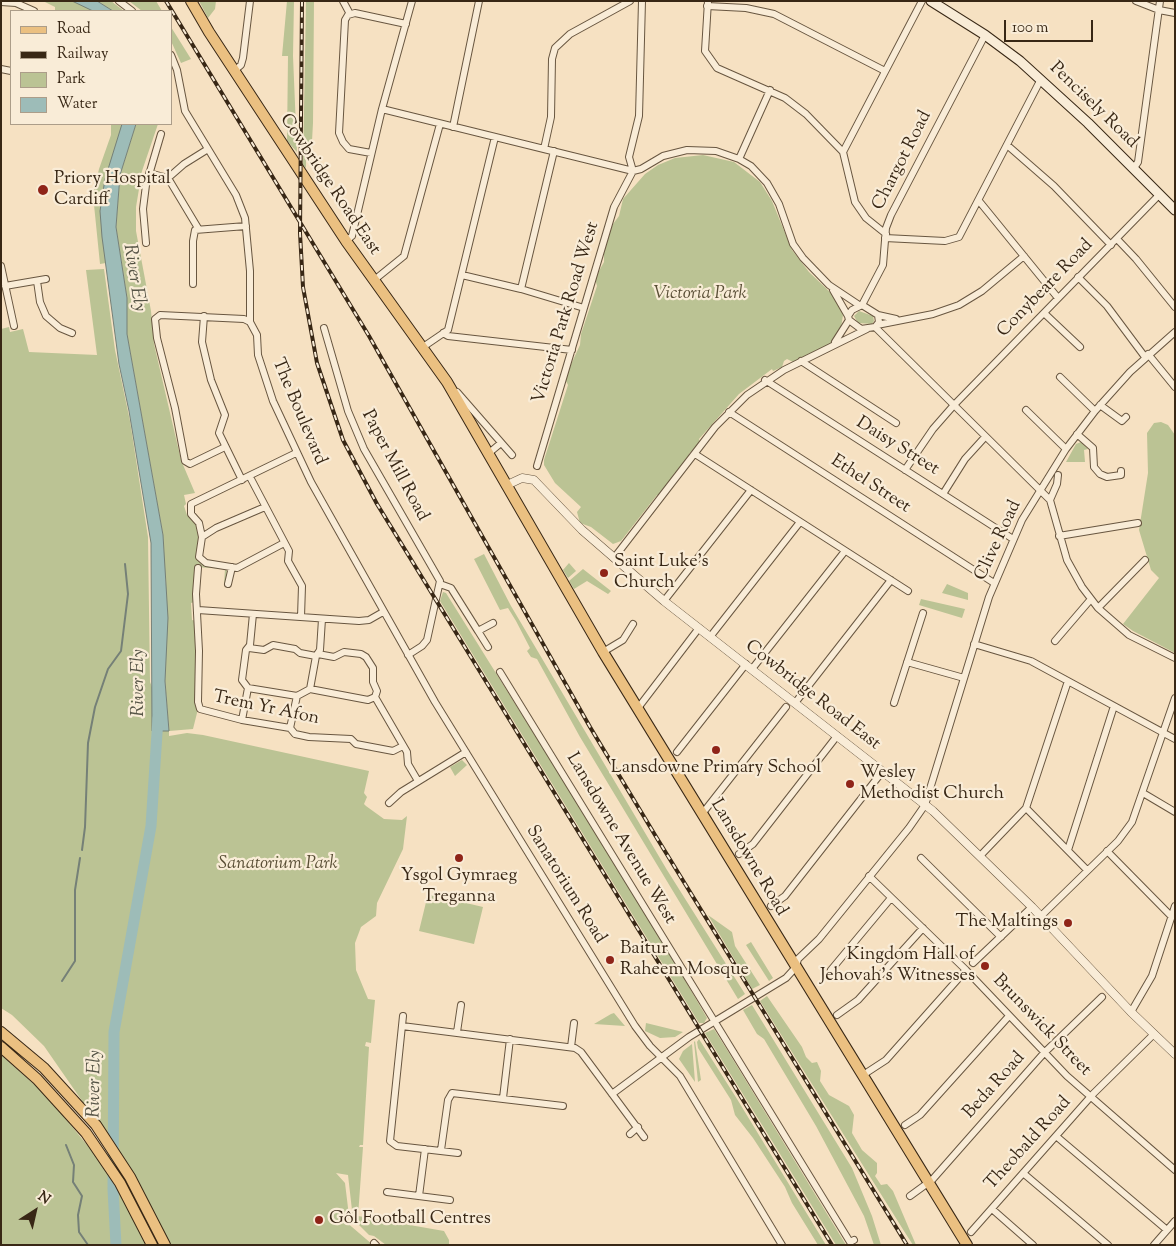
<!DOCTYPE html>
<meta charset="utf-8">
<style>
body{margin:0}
#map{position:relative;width:1176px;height:1246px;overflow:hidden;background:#f6e1c2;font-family:"Sorts Mill Goudy",serif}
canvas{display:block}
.frame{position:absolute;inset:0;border:2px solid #382715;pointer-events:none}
.legend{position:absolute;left:10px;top:10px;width:162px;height:115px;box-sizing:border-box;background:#f9ecd7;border:1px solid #ac9d89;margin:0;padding:6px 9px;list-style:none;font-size:15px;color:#382715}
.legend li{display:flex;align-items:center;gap:10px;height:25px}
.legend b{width:25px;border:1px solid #ac9d89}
.north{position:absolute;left:10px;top:1186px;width:50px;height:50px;-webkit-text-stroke:4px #f9ecd7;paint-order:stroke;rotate:35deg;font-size:14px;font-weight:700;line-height:20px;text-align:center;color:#382715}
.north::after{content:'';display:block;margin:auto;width:18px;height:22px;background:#382715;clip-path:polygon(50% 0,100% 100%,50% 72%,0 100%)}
.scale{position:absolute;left:1004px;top:20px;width:89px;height:22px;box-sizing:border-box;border:2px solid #382715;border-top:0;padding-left:6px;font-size:15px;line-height:18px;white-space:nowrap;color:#382715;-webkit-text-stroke:4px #f9ecd7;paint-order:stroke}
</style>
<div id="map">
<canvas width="1176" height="1246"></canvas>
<div class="frame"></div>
<ul class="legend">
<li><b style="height:6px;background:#ebc081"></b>Road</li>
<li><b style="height:6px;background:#382715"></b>Railway</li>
<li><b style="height:14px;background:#bbc394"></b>Park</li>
<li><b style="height:14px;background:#9dbcb8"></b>Water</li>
</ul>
<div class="north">N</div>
<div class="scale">100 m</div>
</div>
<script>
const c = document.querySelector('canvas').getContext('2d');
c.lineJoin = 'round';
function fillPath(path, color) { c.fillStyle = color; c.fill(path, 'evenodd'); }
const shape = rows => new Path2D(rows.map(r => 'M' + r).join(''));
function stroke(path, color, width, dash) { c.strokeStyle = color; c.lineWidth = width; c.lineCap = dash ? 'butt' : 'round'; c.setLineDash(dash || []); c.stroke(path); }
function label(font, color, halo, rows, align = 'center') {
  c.font = font + ' "Sorts Mill Goudy",serif'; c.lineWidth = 4.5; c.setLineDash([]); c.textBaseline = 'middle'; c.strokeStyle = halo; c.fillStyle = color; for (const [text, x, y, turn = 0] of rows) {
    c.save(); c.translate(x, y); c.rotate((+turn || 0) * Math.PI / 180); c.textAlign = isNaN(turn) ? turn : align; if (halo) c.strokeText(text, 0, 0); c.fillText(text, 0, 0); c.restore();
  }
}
fillPath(shape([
 [43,1,84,1,97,11,55,11,55,7],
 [97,1,111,1,124,11,113,11],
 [129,1,156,1,162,11,142,11],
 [199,1,216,1,215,9,208,18],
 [287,1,294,1,293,56,297,152,287,141,288,56,282,56],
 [306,1,314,1,313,123,311,159,306,161,306,168,303,165],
 [171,27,191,59,181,63,171,41],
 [111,124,127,124,124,130,106,263,100,264,93,195,99,169,111,135],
 [136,124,158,124,142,171,136,207,136,231,151,311,154,344,181,460,195,493,184,495,186,504,184,506,187,515,196,522,200,538,197,556,227,568,226,584,231,585,224,585,225,569,197,567,195,602,191,603,192,620,196,621,198,709,193,729,169,731,169,736,187,733,203,735,369,771,364,793,367,797,364,804,366,806,384,819,402,820,407,816,403,849,377,903,376,916,361,927,355,943,356,970,368,999,375,1000,371,1043,366,1042,365,1046,369,1047,363,1145,360,1145,359,1147,363,1147,358,1216,444,1231,449,1240,449,1245,386,1245,374,1236,369,1235,353,1219,348,1175,336,1173,345,1183,349,1216,345,1221,373,1245,170,1245,130,1170,44,1046,12,1015,1,1008,1,329,9,327,10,332,23,329,29,352,97,355,86,270,104,269,115,350,130,421,148,537,150,682,169,730,165,681,166,580,164,569,163,535,127,334,127,298,116,227,120,175],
 [703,155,734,162,760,182,772,201,792,250,809,272,834,296,841,308,843,315,841,328,832,349,826,353,793,362,787,359,784,361,782,367,773,371,772,369,739,394,699,439,700,442,689,454,689,460,678,472,674,473,675,475,664,495,657,495,621,541,613,544,591,527,580,523,577,512,581,507,555,483,544,465,544,460,568,385,566,381,567,373,580,345,581,334,597,286,595,278,604,262,604,247,613,224,619,216,623,199,645,174,658,165,675,158],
 [859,311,873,316,874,321,872,324,858,323,854,316],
 [1161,422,1168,425,1175,435,1175,653,1133,631,1123,624,1159,578,1151,570,1139,530,1148,473,1147,433,1154,423],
 [1081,442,1088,449,1084,450,1085,462,1066,462,1076,444],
 [484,554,511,606,667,870,745,994,738,999,580,737,537,659,531,657,527,651,530,648,516,621,508,608,500,610,474,559],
 [569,563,576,571,568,578,563,570],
 [583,569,611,591,608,594,587,581,574,589,569,581],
 [947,584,968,593,968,600,942,593],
 [443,592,446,593,650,920,707,1018,704,1023,699,1023,440,601],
 [921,599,965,609,962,618,919,605],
 [462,760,467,765,455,776,450,767],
 [428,894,483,907,474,944,419,931],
 [708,915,732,932,735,946,760,985,752,989],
 [751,942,773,978,769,981,746,945],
 [767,996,802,1047,806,1057,812,1063,817,1062,821,1071,820,1081,829,1095,849,1106,854,1115,852,1133,862,1150,877,1163,877,1173,875,1176,881,1185,887,1184,893,1191,916,1245,913,1245,904,1231,760,1001],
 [752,1005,852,1168,872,1216,881,1245,874,1245,864,1216,816,1126,764,1039,757,1034,743,1010],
 [614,1013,625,1026,594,1024,611,1014],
 [646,1023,683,1032,675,1037,660,1038,645,1031],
 [714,1029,729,1053,846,1245,836,1245,772,1141,705,1033],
 [699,1039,737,1099,826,1245,818,1245,792,1203,785,1187,753,1138,735,1115,731,1100,698,1048,697,1042],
 [695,1041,701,1080,698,1082,694,1042],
 [692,1044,695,1082,679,1059,683,1051],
 [1,1055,46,1095,106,1168,146,1245,1,1245]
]), '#bbc394');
const water = shape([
 [72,1,97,1,113,11,93,11,72,1],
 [122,124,136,124,120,175,116,227,127,298,127,334,163,535,168,618,165,681,169,731,152,731,151,543,129,411,119,364,102,237,100,211,105,179,122,124]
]);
fillPath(water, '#9dbcb8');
stroke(water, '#758077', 1);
stroke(shape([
 [82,850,85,827,88,743,95,707,108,669,121,651,128,594,125,564],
 [62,981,75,961,75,890,80,858],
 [66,1145,74,1165,73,1182,82,1196,78,1215,79,1232,88,1245]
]), '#758077', 2);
stroke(shape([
 [116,1245,113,1189,114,1032,151,826,158,718]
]), '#9dbcb8', 11);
const minor = shape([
 [119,1,132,11],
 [343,1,350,14],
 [708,1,705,51,717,68,785,98,806,114,843,152],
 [1136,1,1159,10,1175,13],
 [1,2,16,3,34,11],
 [707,6,746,8,774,14,885,71],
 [171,55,177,70,185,111,236,195,245,218,250,271,250,322,257,335,258,355,273,401,311,482,435,702,635,1026,650,1046,680,1076,782,1245],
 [1,69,11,71],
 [234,71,241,65,243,58,250,1],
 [382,109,633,171],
 [453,127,479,1],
 [1007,145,1054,186,1111,245],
 [544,149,551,117,552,59,555,48,570,34,630,1],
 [371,153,349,149,343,142,339,133,345,20,348,15,355,13,406,24],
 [739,159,770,90],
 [1134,168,1138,162,1160,1],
 [633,171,641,169,663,156,687,150,716,151,739,159,751,166,767,183,779,204,793,244,803,258,829,285,859,305],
 [633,171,629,157,639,116,642,1],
 [149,173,168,178,184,164,208,149],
 [168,178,198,228],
 [979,201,1058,298],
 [886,234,866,218,855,202,843,152,922,1],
 [885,238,945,241,959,237,1041,79],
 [1117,239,1136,259,1175,307],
 [346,241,352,236,382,109,412,1],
 [146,243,143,209,146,185,161,134],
 [1,266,14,326],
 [462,275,521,289,584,308],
 [1078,277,1107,306,1145,357],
 [37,281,40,302,46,316,60,328,72,333],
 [373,281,404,256,440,124],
 [193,284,193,241,195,230,246,226],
 [5,286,46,279],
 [521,289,554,151],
 [833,290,848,316],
 [862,305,883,265,886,228,891,215,985,35],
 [862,305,878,315,879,322,875,327,861,329,849,320,848,316,852,310,862,305],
 [1044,313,1080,347],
 [878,315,896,319],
 [204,316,202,342,211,380,225,415,219,433,242,480],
 [877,325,933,314,959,305,982,291,1024,256],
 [875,327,1050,500,1067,560,1082,587,1098,608,1129,635,1175,658],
 [324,328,348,411,364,449,440,581,427,640,422,646,408,655],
 [443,333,448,336,572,350],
 [835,342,849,320],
 [423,347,448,330,495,137],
 [1148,354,1175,387],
 [801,361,896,423],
 [1060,377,1095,411],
 [765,380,1013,539],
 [457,392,512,455],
 [1100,405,1122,421,1126,417],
 [1026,410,1066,449],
 [729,412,994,583],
 [1077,434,1093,448,1094,467,1100,474,1107,477,1121,475,1121,471],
 [225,447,190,464,185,461,175,408,157,338,155,319,160,315,244,319,250,322],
 [489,453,501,443],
 [695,454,908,591],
 [537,466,614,207,633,171],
 [905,470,933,429,954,405,1160,194],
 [250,477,289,551,288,561,302,586,301,617],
 [943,494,965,459,985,437],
 [1050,500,1057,484,1058,475],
 [265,507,216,528,202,537,199,557,206,563,237,568,284,543],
 [1059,536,1138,523],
 [202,537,199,523,191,514,191,504,296,453],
 [614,558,715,427,747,395,784,370,867,329],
 [198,568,196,594,199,651,198,702,200,709,242,720,290,728,295,734,309,737,351,739,356,744,393,751,403,746],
 [228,584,232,567],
 [440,584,451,588,478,631,493,623],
 [664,601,751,490],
 [1098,608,1145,560],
 [198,610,359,621,369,620,383,612],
 [478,631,488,647],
 [710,637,800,522],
 [1055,641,1091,599],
 [974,644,1031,661,1175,739],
 [249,648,264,650,273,645,295,649,300,653,316,656],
 [603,652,623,640,633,624],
 [318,654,334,657,344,652,361,654,366,657,373,668,373,682,377,691,375,697,407,752,408,764,418,781],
 [907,662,964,678],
 [752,669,845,551],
 [500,672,850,1242,854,1240],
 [248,688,297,696],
 [310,689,368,700,375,697],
 [795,703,891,580],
 [894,703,923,613],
 [638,708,699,628],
 [242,720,248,688,242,680,246,650,250,645,253,614],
 [290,728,297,696,310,689,316,656,320,650,322,619],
 [677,752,746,664],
 [1143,793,1175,812],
 [389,803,401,792,466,752],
 [1026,808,1087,870],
 [702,814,786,707],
 [1068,850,1114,706],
 [1107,851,1172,917],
 [739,854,753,844,837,736],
 [980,856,1026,808,1068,681],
 [921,858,1001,937],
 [869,876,966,970,1067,1076,1175,1170],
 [771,906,785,896,882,772],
 [1041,916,1118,841,1132,822,1175,698],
 [973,963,1032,907],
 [831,970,891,898],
 [1131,1012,1152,976,1175,906],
 [837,1015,858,1000,923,928],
 [403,1016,390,1141,397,1146,458,1153],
 [402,1026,575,1048,581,1052,644,1137],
 [457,1032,461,1005],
 [571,1047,574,1023],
 [863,1075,886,1060,966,970],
 [612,1094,689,1037,786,978,796,967,798,959,819,939,909,828,925,805,989,597,1022,520,1066,449,1095,411,1130,372,1175,332],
 [503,1098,510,1039],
 [905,1125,920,1115,1009,1016],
 [630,1134,638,1127],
 [1056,1136,1167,1230],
 [441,1150,448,1100,452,1093,563,1106],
 [1023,1173,1108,1245],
 [387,1192,450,1200],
 [419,1196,425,1149],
 [910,1196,932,1180,1044,1053,1102,997],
 [992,1209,1033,1245],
 [971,1232,1093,1094,1154,1034],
 [374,1243,376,1245],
 [1154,1245,1175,1221]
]);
const tertiary = shape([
 [507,485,522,478,534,480,582,530,664,601,933,811,1032,907,1131,1012,1175,1054]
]);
const secondary = shape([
 [931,1,985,35,1020,61,1088,123,1175,210]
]);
const primary = shape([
 [191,1,209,32,346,241,447,382,603,652,967,1245],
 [1,1032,44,1068,96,1125,130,1177,165,1245],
 [1,1047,37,1079,86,1133,120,1183,152,1245]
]);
stroke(minor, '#685640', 8);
stroke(tertiary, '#685640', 9);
stroke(secondary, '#382715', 11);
stroke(primary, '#382715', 12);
stroke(minor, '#f9ecd7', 6);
stroke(tertiary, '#f9ecd7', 8);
stroke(secondary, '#f9ecd7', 9);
stroke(primary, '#ebc081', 10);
const rail = shape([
 [166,1,369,336,590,727,655,835,907,1245],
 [302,1,300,233,303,287,317,363,343,440,377,504,832,1245]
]);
stroke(rail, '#382715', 4);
stroke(rail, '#f9ecd7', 2, [5.5]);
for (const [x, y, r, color] of [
 [43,190,6,"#8f2418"],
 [604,573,5,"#8f2418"],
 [716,750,5,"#8f2418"],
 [850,784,5,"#8f2418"],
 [459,858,5,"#8f2418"],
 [1068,923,5,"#8f2418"],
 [610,960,5,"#8f2418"],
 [985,966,5,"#8f2418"],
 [319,1220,5,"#8f2418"]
]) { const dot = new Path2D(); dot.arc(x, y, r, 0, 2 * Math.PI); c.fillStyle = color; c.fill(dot); stroke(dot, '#f9ecd7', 2); }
label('18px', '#382715', '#f9ecd7', [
 ["Pencisely Road",1093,106,44],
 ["Chargot Road",903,161,-63],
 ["Cowbridge Road East",329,185,56],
 ["Conybeare Road",1046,289,-46],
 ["Victoria Park Road West",567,313,-73],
 ["The Boulevard",298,412,67],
 ["Daisy Street",897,447,32],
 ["Paper Mill Road",394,466,62],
 ["Ethel Street",870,485,33],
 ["Clive Road",999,541,-65],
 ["Cowbridge Road East",812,696,38],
 ["Trem Yr Afon",266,709,12],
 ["Lansdowne Avenue West",620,839,59],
 ["Lansdowne Road",748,858,59],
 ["Sanatorium Road",565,885,58],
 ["Brunswick Street",1041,1026,46],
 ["Beda Road",995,1086,-48],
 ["Theobald Road",1029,1144,-48]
]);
label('18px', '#382715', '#f9ecd7', [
 ["Priory Hospital",54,180],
 ["Cardiff",54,201],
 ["Saint Luke's",614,563],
 ["Church",614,584],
 ["Lansdowne Primary School",716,769,"center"],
 ["Wesley",860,774],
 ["Methodist Church",860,795],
 ["Ysgol Gymraeg",459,877,"center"],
 ["Treganna",459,898,"center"],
 ["The Maltings",1058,923,"right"],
 ["Baitur",620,950],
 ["Raheem Mosque",620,971],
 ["Kingdom Hall of",975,956,"right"],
 ["Jehovah's Witnesses",975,977,"right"],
 ["Gôl Football Centres",329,1220]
], 'left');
label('italic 18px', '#594e35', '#f9ecd7', [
 ["Victoria Park",700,295],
 ["Sanatorium Park",278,865]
]);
label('italic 19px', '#565446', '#f9ecd7', [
 ["River Ely",133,278,81],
 ["River Ely",140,683,-90],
 ["River Ely",96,1084,-89]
]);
</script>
